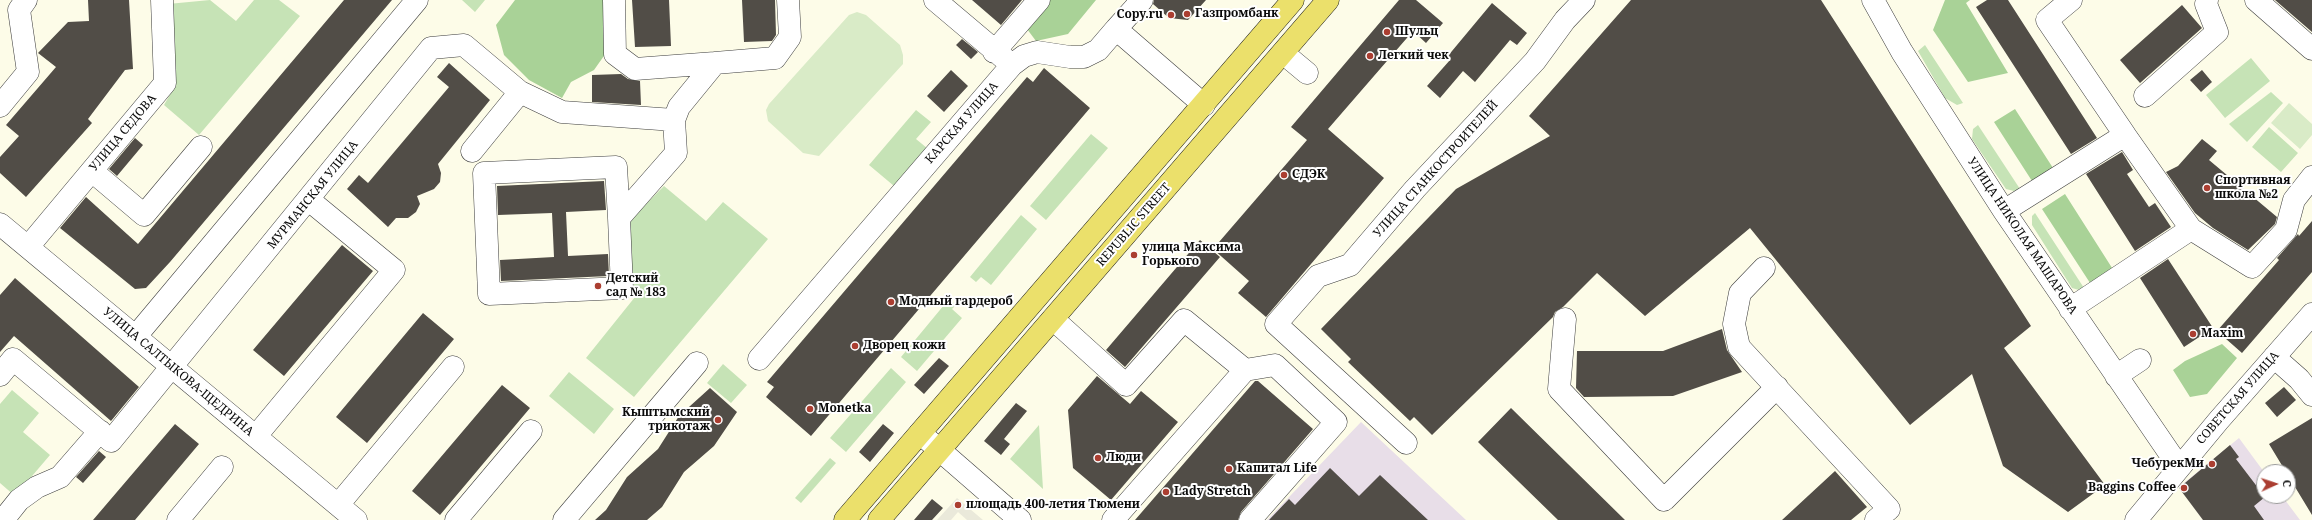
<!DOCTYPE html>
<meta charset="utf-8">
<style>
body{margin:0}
#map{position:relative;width:2312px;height:520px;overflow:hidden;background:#fdfce8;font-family:"Noto Serif",serif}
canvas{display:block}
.north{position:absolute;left:2256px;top:464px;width:40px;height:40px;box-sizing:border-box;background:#fff;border:1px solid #9d9d9d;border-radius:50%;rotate:87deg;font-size:11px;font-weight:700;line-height:16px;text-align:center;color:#0a0a0a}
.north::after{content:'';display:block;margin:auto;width:14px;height:18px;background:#ab3e31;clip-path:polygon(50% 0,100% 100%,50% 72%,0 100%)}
</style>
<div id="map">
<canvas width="2312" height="520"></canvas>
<div class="north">С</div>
</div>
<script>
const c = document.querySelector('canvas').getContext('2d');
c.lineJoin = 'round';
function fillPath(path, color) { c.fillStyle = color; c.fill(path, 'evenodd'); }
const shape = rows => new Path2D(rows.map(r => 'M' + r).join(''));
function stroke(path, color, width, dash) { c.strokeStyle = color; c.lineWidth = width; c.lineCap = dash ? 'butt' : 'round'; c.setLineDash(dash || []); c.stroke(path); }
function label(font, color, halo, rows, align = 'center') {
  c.font = font + ' "Noto Serif",serif'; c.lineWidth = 4; c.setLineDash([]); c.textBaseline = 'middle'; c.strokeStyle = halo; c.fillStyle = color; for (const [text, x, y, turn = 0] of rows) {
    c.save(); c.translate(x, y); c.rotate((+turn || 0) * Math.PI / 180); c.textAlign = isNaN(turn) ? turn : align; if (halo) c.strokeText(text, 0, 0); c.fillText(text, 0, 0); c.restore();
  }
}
fillPath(shape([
 [1361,422,1466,520,1267,520],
 [2239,438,2264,472,2264,496,2282,496,2300,520,2203,520,2179,487]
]), '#e8dee8');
fillPath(shape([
 [210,0,236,21,254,0,279,0,300,16,199,135,164,105,172,91,168,4],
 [462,0,485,0,475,12],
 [1925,45,1963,103,1957,105,1945,98,1918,51],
 [2251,58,2270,81,2225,118,2206,95],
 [2271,92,2283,103,2247,142,2229,124],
 [916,110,931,122,916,139,933,153,900,191,869,165],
 [1978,125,2020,189,2014,191,2006,189,1972,139,1973,129],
 [2269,127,2298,153,2281,172,2252,147],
 [1091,134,1108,148,1046,220,1030,206],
 [664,186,706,221,723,202,768,239,634,397,586,358,635,297,627,223],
 [2035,213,2084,288,2079,290,2072,288,2032,225,2032,216],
 [1021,215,1037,229,991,285,981,277,976,282,970,277],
 [949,299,956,305,952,309,962,318,917,371,901,357],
 [723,364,747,385,731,403,707,383],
 [891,368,906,382,846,452,830,438],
 [569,372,614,409,594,434,549,396],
 [12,390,39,413,23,432,50,455,15,496,0,483,0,404],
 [1039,425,1043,489,1010,459],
 [830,458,836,463,801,503,795,498]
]), '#c6e3b6');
fillPath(shape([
 [515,0,605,0,606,53,594,70,571,82,562,98,529,80,504,55,496,25],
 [1046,0,1096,0,1068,34,1036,41,1024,25],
 [1945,0,1970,0,1966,3,2008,73,1968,82,1933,30],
 [2015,109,2053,168,2032,181,1994,122],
 [2065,194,2114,271,2092,286,2042,209],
 [2222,344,2237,358,2207,394,2190,397,2173,370,2185,361]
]), '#a9d297');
fillPath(shape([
 [857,12,866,15,900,45,903,55,903,64,819,156,803,153,768,121,766,110,769,104,849,15],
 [2289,103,2312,124,2312,135,2300,149,2271,123]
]), '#d9ebc7');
fillPath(shape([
 [957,498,983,520,967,520,958,512,951,520,937,520]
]), '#eae9da');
fillPath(shape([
 [88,0,129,0,133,69,125,70,88,119,92,123,26,197,0,173,0,157,19,136,6,125,56,67,38,53,68,22,89,21],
 [344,0,392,0,170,262,146,288,135,289,60,228,86,197,138,244],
 [632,0,669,0,671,46,635,47],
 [742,0,775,0,776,35,772,41,744,42],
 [972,0,1022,0,1001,25],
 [1154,0,1206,0,1188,20,1169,18,1153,4],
 [1399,0,1416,0,1443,23,1426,43,1413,31,1328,129,1384,178,1266,317,1238,293,1249,281,1213,249,1307,140,1291,127],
 [1631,0,1821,0,2031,326,2004,348,2105,485,2068,512,2003,466,1972,374,1910,425,1750,228,1645,316,1597,273,1563,307,1555,312,1553,317,1432,435,1414,417,1410,421,1348,362,1351,359,1321,329,1456,189,1550,136,1529,116],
 [1987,0,2008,0,2097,138,2071,154,1976,7],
 [2275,0,2312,0,2312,32],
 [1492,3,1527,33,1517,45,1510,40,1475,82,1463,71,1440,98,1427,86,1450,60,1447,57],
 [2182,5,2202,28,2140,83,2120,60],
 [962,39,978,52,971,59,956,45],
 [449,63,490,100,438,164,441,173,440,182,434,189,417,196,420,204,416,212,408,218,396,218,388,227,347,189,359,175,368,183,449,87,437,77],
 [1044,68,1090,108,811,436,766,397,774,387,767,382,1027,77,1033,82],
 [951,70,968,86,944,112,927,96],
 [2202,70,2212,82,2201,92,2190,80],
 [621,74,628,79,640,81,641,105,592,102,592,75],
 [135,138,143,145,117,176,109,169],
 [2202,139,2217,151,2209,160,2277,217,2275,224,2248,250,2213,228,2195,213,2166,172,2178,166],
 [2122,152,2133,170,2127,174,2149,207,2155,203,2171,227,2135,251,2086,174],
 [604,181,606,210,566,212,568,256,608,254,609,276,501,281,500,260,554,257,552,213,498,215,497,186],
 [2312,221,2312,272,2242,353,2217,331,2279,260,2277,258,2298,234,2299,236],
 [1200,240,1220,257,1125,367,1106,350],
 [342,245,373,271,284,376,253,350],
 [2168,259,2213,328,2184,347,2140,278],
 [15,278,139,387,111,421,14,336,0,352,0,295],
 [423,313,454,339,367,443,336,417],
 [1722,329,1727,350,1742,372,1673,396,1584,397,1576,388,1577,351,1663,351],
 [939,358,949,366,924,394,914,385],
 [1097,376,1130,404,1141,391,1178,422,1111,500,1073,468,1068,410],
 [1255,381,1258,381,1313,429,1241,512,1238,520,1135,520],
 [502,385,530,408,440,515,412,491],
 [2284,387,2296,400,2277,417,2265,403],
 [710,388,737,412,714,446,684,472,662,507,647,520,595,520,606,510,627,477,658,449,679,416],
 [1016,403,1027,411,1004,439,1010,444,1001,455,984,441],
 [1511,408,1625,520,1558,520,1478,442],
 [2312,418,2312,515,2269,444],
 [175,424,199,444,135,520,93,520],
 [883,424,894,433,870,462,859,452],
 [2230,445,2239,457,2236,459,2265,497,2254,506,2264,520,2203,520,2179,488],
 [99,451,106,457,83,483,76,477],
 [1330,468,1359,496,1380,475,1428,520,1269,520,1289,499,1295,505],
 [1835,471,1867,507,1851,520,1782,520],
 [932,499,943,508,932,520,914,520]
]), '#514d47');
const minor = shape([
 [614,0,615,54,635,69,715,63],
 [935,0,1012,65],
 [1873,0,1902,52,2004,211,2179,467],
 [2256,0,2312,49],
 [1116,29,1142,0],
 [994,52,1039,0],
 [1283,53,1307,73],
 [2145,96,2217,32,2206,4,2207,0],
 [0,106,28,72,19,10,26,0],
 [2125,135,2191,229],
 [472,151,520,92],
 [92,171,144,215,201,147],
 [2004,211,2125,135,2047,20,2071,0],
 [619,218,616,167,484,173,489,294,622,288,619,218,676,153,674,120],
 [0,224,356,520],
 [28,247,165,83,162,0],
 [1764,268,1740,293,1734,324,1739,347,1889,509,1876,520],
 [2070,309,2191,229,2252,267,2286,230,2294,200,2312,177],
 [1053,319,1126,385,1184,320,1245,370,1275,365,1336,422,1250,520],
 [1565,319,1559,389,1664,500,1777,387],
 [136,336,417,0],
 [2274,357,2299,379,2312,395],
 [759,359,1012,65,1024,56,1037,52,1070,57,1084,57,1098,50,1116,29,1204,105],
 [0,375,13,359,111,441,431,48,464,45,520,92,562,112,674,120,679,107,715,63,775,58,790,37,788,0],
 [2116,376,2140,360],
 [920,433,1020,520],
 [256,436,394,270,309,200],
 [1406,443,1276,324,1318,276,1350,265,1415,189,1535,61,1565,20,1584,0],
 [338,505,453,367],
 [3,520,19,500,37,487,60,477,100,431],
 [178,520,222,467],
 [456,520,531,431],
 [564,520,697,363],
 [1113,520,1245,370],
 [2136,520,2219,420,2312,314]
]);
const major = shape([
 [845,520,1293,0],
 [879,520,1328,0]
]);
stroke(minor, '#3d3d3d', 23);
stroke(major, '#1b1b1b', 23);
stroke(minor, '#fff', 22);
stroke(major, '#ebe06b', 22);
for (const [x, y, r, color] of [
 [1187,14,4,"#ab3e31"],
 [1171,15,4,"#ab3e31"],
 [1387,32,4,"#ab3e31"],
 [1370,56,4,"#ab3e31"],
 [1284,175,4,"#ab3e31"],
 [2207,188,4,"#ab3e31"],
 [1134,255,4,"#ab3e31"],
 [598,286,4,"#ab3e31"],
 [891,302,4,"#ab3e31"],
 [2193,334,4,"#ab3e31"],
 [855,346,4,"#ab3e31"],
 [810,409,4,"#ab3e31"],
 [718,420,4,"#ab3e31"],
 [1098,458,4,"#ab3e31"],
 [2212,464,4,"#ab3e31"],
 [1229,469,4,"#ab3e31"],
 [2184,488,4,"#ab3e31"],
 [1166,492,4,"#ab3e31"],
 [958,505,4,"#ab3e31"]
]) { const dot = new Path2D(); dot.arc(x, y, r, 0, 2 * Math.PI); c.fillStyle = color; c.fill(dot); stroke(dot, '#fff', 1.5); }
label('bold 12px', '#0a0a0a', '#fff', [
 ["Газпромбанк",1195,14],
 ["Copy.ru",1163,15,"right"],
 ["Шульц",1395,32],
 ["Легкий чек",1378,56],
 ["СДЭК",1292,175],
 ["Спортивная",2215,181],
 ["школа №2",2215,195],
 ["улица Максима",1142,248],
 ["Горького",1142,262],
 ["Детский",606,279],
 ["сад № 183",606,293],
 ["Модный гардероб",899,302],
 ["Maxim",2201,334],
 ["Дворец кожи",863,346],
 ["Monetka",818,409],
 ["Кыштымский",710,413,"right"],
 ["трикотаж",710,427,"right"],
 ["Люди",1106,458],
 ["ЧебурекМи",2204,464,"right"],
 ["Капитал Life",1237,469],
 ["Baggins Coffee",2176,488,"right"],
 ["Lady Stretch",1174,492],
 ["площадь 400-летия Тюмени",966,505]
], 'left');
label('12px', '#0a0a0a', '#fff', [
 ["КАРСКАЯ УЛИЦА",962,123,-49],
 ["УЛИЦА СЕДОВА",123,133,-50],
 ["УЛИЦА СТАНКОСТРОИТЕЛЕЙ",1436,169,-48],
 ["МУРМАНСКАЯ УЛИЦА",313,195,-51],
 ["REPUBLIC STREET",1134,225,-49],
 ["УЛИЦА НИКОЛАЯ МАШАРОВА",2022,236,56],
 ["УЛИЦА САЛТЫКОВА-ЩЕДРИНА",178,372,40],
 ["СОВЕТСКАЯ УЛИЦА",2238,398,-49]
]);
</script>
